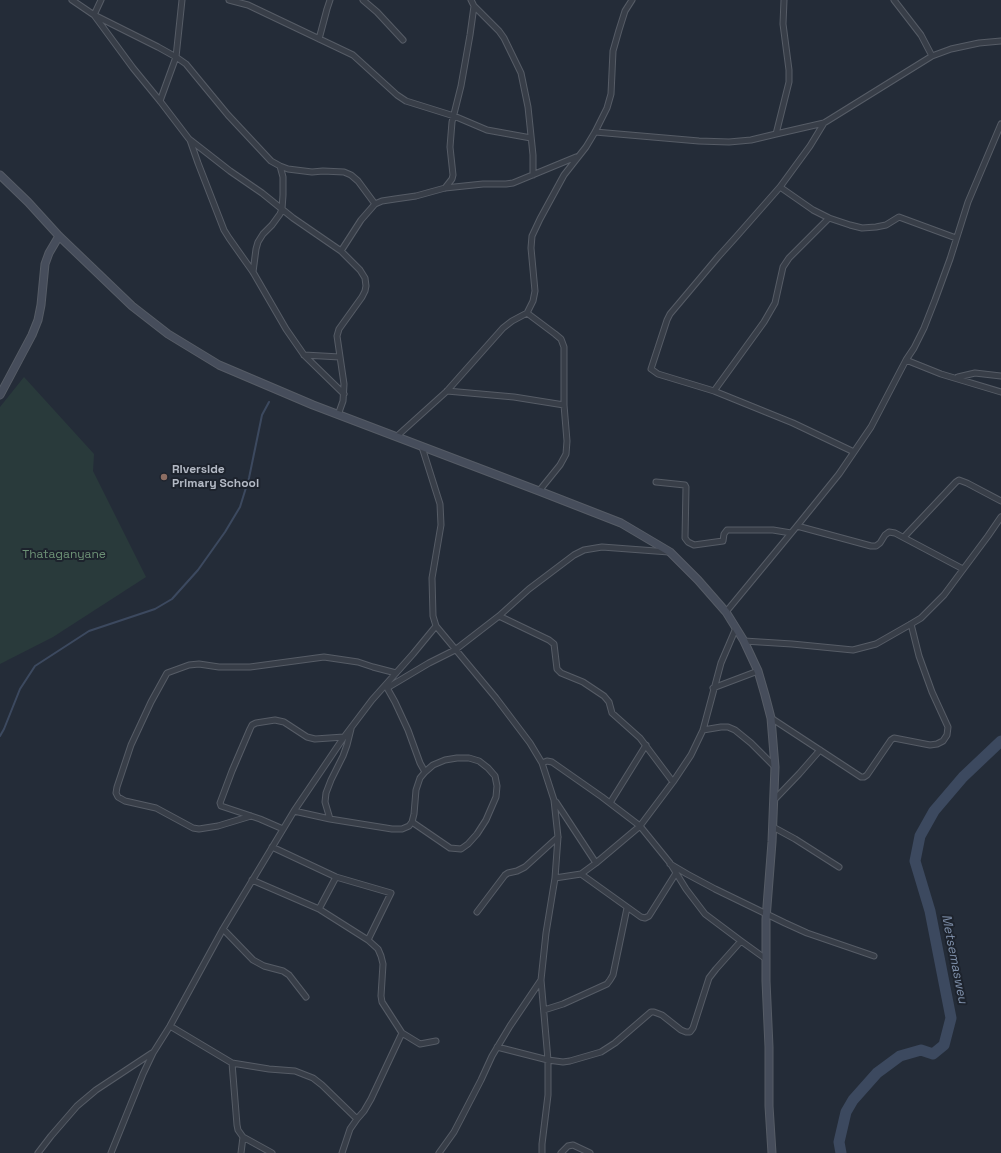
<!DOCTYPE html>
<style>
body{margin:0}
canvas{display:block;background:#242c38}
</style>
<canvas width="1001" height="1153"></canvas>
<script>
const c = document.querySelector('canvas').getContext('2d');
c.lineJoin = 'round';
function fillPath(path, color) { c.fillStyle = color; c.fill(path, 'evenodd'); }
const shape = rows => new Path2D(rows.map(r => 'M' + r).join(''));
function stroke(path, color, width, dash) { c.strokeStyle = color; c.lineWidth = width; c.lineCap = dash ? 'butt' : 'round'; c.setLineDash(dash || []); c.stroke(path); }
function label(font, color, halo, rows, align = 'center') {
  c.font = font + ' "Space Grotesk",sans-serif'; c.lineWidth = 4; c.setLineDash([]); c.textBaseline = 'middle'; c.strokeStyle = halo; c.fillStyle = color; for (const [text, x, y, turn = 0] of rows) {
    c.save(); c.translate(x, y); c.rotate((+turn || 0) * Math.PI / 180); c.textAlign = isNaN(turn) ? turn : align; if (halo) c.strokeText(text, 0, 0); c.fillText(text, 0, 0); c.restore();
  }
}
fillPath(shape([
 [24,377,94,454,93,471,146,577,53,637,0,664,0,407]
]), '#293a3b');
stroke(shape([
 [0,736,4,729,20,689,35,666,89,631,155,609,172,599,198,570,225,532,240,507,249,478,262,415,269,402]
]), '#3c495f', 2);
stroke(shape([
 [841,1153,839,1142,846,1112,853,1100,877,1073,900,1056,921,1050,933,1054,944,1045,951,1018,930,911,915,861,920,836,934,811,963,777,1001,741]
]), '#3c495f', 11);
const street = shape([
 [72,0,94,15,158,47,176,57,186,64,195,75,228,115,271,161,280,166,288,169,312,172,323,171,344,172,351,175,358,181,375,204],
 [101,0,94,15,133,68,160,101,189,139,230,171,262,193,293,218,341,251,360,270,365,278,366,286,365,291,362,297,339,329,337,336,344,384,343,401,338,415],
 [229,0,248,5,353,55,397,95,406,101,454,116,487,130,531,138],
 [363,0,377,12,403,40],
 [894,0,921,35,932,56],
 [474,6,499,31,504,38,521,73,528,107,533,155,533,175],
 [319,39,327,9,330,0],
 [160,101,176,57,182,0],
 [824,123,810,146,780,187,736,237,718,257,670,314,667,320,651,369,658,374,714,391,793,423,854,452],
 [595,132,699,141,729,142,751,140,776,134,824,123,932,56,951,49,979,43,1001,41],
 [776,134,789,82,789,70,783,24,784,0],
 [190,140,198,163,224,230,229,238,253,272,286,329,304,355,344,394],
 [780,187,813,210,829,218,850,225,862,228,876,227,886,225,899,217,956,238],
 [445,188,452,179,453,175,450,147,452,122,461,86,470,35,474,6,471,0],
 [341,251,361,220,375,204,382,201,395,199,416,196,445,188,483,184,506,184,513,183,576,157],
 [253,272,256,249,258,242,263,234,272,225,280,214,282,209,283,195,283,177,280,166],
 [527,313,555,334,561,339,564,347,564,405,567,441,566,454,560,465,539,491],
 [304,355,340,357],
 [906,360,941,374,1001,392],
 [958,377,975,373,1001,376],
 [447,391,514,397,564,405],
 [714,391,764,322,775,303,783,267,789,258,829,218],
 [396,437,447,391,503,328,512,321,527,313,533,301,535,291,531,248,532,236,540,219,564,175,586,147,595,132,607,108,611,94,613,51,619,30,625,11,632,0],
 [656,482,685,485,686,487,685,538,688,542,694,545,723,541,724,534,727,530,773,530,791,533],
 [797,526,871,546,876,546,880,543,885,535,889,532,895,533,963,569],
 [904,537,956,482,959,480,967,483,1001,501],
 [726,612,797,526,839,474,871,427,906,360,914,348,924,328,935,300,950,259,968,202,1001,124],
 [499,616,529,589,574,555,584,550,602,547,669,552],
 [436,626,496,698,530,743,542,763,554,800,558,837,555,878,546,933,541,980,510,1026,492,1056,481,1080,454,1132,439,1153],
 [744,641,792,644,853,650,876,644,911,624,921,618,944,595,988,536,1001,517],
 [386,686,395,702,408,730,420,763,425,772],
 [387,688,429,663,455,650,499,616,549,640,554,644,557,669,561,673,583,682,604,696,609,702,612,713,640,738,673,782],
 [713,688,758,671],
 [771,718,861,777,864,777,867,775,891,740,894,738,930,745,937,744,943,741,947,735,948,727,932,692,919,656,911,624],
 [703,730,721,727,728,727,735,730,751,743,775,767],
 [542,763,547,761,552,762,602,797,640,826,670,863,686,889,705,914,741,941,766,959],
 [774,800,799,774,820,750],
 [556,802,596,863,640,826,673,782,691,755,703,730,721,663,736,628],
 [610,803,646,745],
 [294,811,330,819,392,829,402,829,409,826,412,822,414,814,416,790,420,778,425,772,433,765,445,760,457,758,469,758,479,761,488,768,495,776,497,786,496,797,486,820,477,834,468,844,461,849,450,848,412,822],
 [251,816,218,826,199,829,193,828,156,808,125,801,118,797,116,793,117,787,131,745,151,702,167,673,189,665,199,664,219,667,250,667,324,657,358,662,373,667,396,673],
 [330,819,325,802,326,793,331,780,343,756,347,745,351,729],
 [773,827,795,839,839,867],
 [283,829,260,819,221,806,220,803,232,771,250,729,252,725,256,723,275,720,284,722,307,737,315,739,344,737],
 [272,847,336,877,391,893,368,940,378,949,381,956,383,964,381,996,382,1002,402,1033,420,1044,436,1041],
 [670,864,687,874,715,889,785,923,807,933,874,956],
 [581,874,641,917,645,918,649,916,676,873],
 [336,877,319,909,368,940],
 [555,878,581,874,596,863],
 [252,880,319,909],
 [477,912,505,875,508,873,517,871,525,867,558,837],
 [223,929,253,960,264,966,283,971,289,975,306,997],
 [544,1010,563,1004,607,984,610,980,613,975,627,908],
 [170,1026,232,1063,269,1069,295,1071,313,1078,322,1085,357,1119,364,1111,371,1099,402,1033],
 [497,1047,548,1060,541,980],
 [232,1063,237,1125,238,1130,243,1137],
 [38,1153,51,1136,77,1106,96,1090,152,1053],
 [111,1153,143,1074,153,1053,170,1026,223,929,294,811,344,737,372,700,413,654,436,626,433,616,432,578,441,525,440,504,422,447],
 [241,1153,243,1137,272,1153],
 [342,1153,350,1129,357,1119],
 [542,1153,542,1144,548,1095,548,1060,563,1062,570,1061,601,1052,615,1043,651,1012,654,1012,662,1015,681,1030,686,1032,690,1032,693,1028,709,978,716,969,741,941],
 [561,1153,568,1146,573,1145,590,1153]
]);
const secondary = shape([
 [0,175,28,202,59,236,132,306,168,334,219,365,313,405,539,491,621,523,670,552,698,580,726,612,744,641,758,671,765,695,771,718,775,767,772,842,766,919,766,981,769,1047,769,1106,772,1153],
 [0,395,32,335,38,320,41,305,45,264,49,253,59,236]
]);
stroke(street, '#565c66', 7);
stroke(secondary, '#565c66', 9);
stroke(street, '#383e48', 5);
stroke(secondary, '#464d5b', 7);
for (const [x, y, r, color] of [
 [164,477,4,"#8d6e63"]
]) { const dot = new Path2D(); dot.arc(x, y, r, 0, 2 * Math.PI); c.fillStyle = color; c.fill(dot); stroke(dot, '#1d232d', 1.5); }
label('bold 12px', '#b3b9c4', '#1d232d', [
 ["Riverside",172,470],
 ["Primary School",172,484]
], 'left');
label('12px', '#6d9276', '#1d232d', [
 ["Thataganyane",64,555]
]);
label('italic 13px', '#7e8fa9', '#1d232d', [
 ["Metsemasweu",954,959,79]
]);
</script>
